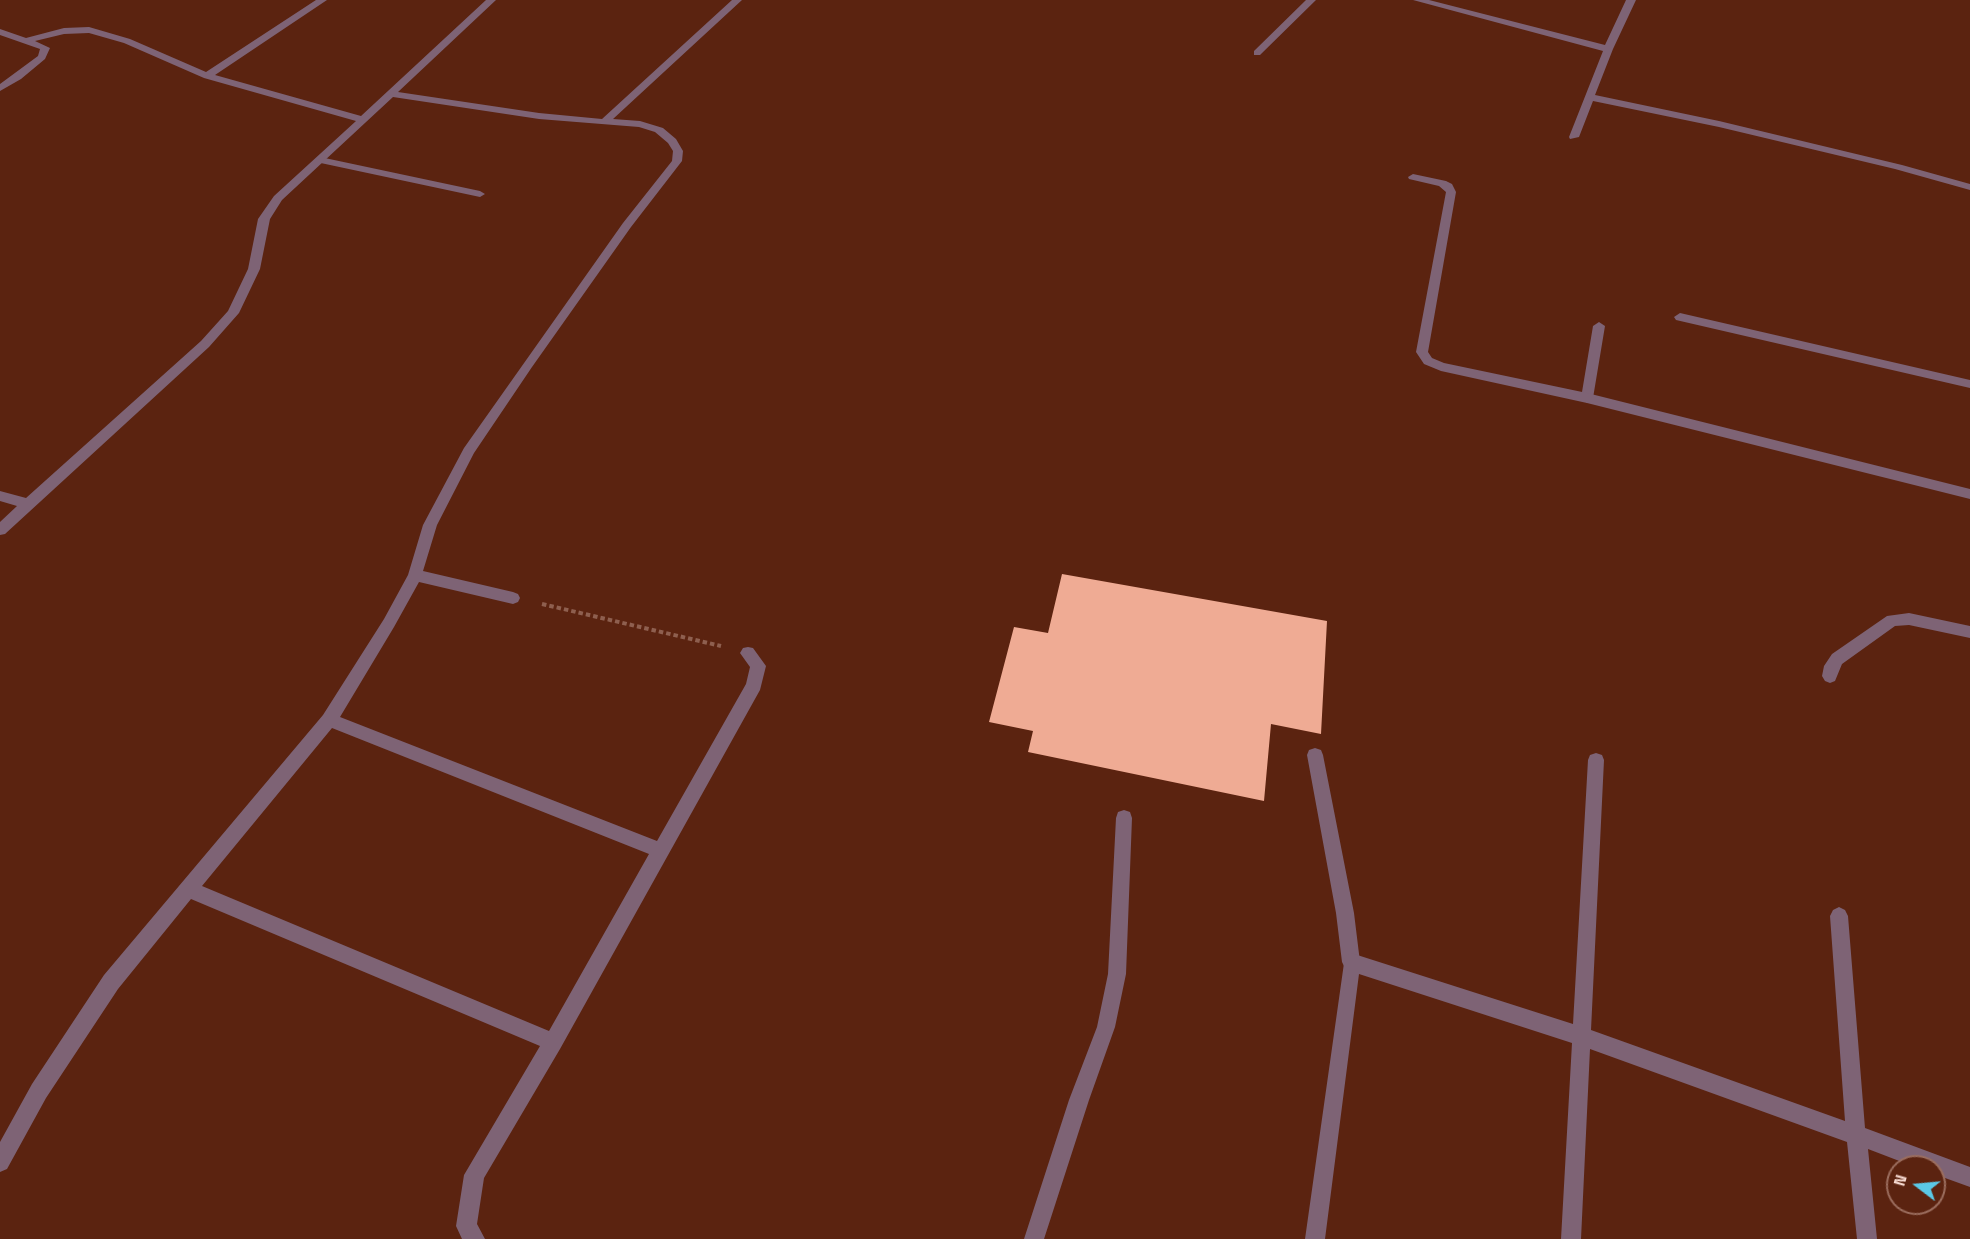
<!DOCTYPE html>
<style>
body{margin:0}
#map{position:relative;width:1970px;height:1239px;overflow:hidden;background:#5b2310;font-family:"Space Grotesk",sans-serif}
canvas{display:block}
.north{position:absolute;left:1886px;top:1155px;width:60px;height:60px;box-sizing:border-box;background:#5b2310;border:2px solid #9b6d5e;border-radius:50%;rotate:286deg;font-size:16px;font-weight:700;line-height:24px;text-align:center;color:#faddd4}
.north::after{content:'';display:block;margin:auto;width:21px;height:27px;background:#5bc8e6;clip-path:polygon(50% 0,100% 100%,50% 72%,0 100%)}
</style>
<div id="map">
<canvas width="1970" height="1239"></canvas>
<div class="north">N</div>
</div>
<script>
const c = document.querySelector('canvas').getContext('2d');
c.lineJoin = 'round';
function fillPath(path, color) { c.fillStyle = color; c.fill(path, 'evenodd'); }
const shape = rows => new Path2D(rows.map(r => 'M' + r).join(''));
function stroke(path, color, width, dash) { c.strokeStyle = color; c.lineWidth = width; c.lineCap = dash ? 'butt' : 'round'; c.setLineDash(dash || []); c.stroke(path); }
fillPath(shape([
 [1062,574,1327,621,1321,734,1271,724,1264,801,1028,752,1033,731,989,722,1014,627,1048,633]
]), '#efab94');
stroke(shape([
 [542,604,721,646]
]), '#8e5f4f', 4, [4.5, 3]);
fillPath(shape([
 [320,157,480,191,485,194,480,197,316,162,315,160,320,157],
 [1599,322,1605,326,1593,398,1587,403,1581,398,1593,326,1599,322],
 [1909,613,1970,626,1970,638,1909,625,1895,626,1842,664,1835,681,1830,683,1825,681,1822,676,1824,666,1832,654,1887,616,1909,613],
 [1315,748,1321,750,1323,755,1354,913,1360,962,1357,968,1351,971,1345,968,1342,962,1336,913,1307,755,1309,750,1315,748]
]), '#7e6375');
fillPath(shape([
 [316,0,327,0,215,75,361,116,486,0,496,0,398,92,539,113,602,119,732,0,742,0,613,119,640,121,663,128,676,139,683,151,682,161,631,227,532,367,474,453,437,525,423,571,513,592,518,594,520,598,518,602,513,604,419,582,394,627,340,717,657,841,746,684,750,667,740,653,743,648,748,647,753,648,766,666,760,690,560,1049,484,1178,477,1224,485,1239,462,1239,456,1226,464,1175,540,1046,191,899,118,989,46,1098,7,1169,0,1172,0,1142,32,1084,104,975,323,715,384,619,408,575,423,525,464,448,623,223,672,161,673,151,668,143,655,132,639,127,539,119,393,97,282,200,270,219,260,269,239,313,209,347,5,534,0,535,0,522,17,506,0,501,0,491,26,498,201,341,228,311,248,269,258,219,274,196,356,121,204,78,124,43,89,33,64,34,35,41,50,48,45,59,21,79,0,91,0,84,38,56,40,49,0,35,0,29,26,38,64,28,89,27,130,39,206,72,316,0],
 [332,728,649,854,549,1031,202,886,332,728],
 [1306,0,1316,0,1260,55,1254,55,1254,51,1306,0],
 [1413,0,1429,0,1605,45,1626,0,1636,0,1613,49,1595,95,1719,121,1902,165,1970,184,1970,190,1895,169,1719,127,1593,101,1579,137,1570,139,1569,137,1603,51,1413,0],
 [1413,174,1446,181,1452,184,1456,192,1428,352,1432,358,1444,363,1587,393,1970,489,1970,499,1587,403,1441,371,1424,364,1416,352,1446,192,1439,186,1409,179,1408,177,1413,174],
 [1680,313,1970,380,1970,388,1676,320,1674,317,1680,313],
 [1596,753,1602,755,1604,760,1591,1030,1845,1121,1830,916,1833,910,1839,907,1845,910,1848,916,1865,1128,1970,1167,1970,1187,1934,1174,1934,1167,1915,1167,1868,1149,1877,1239,1857,1239,1847,1142,1590,1049,1581,1239,1561,1239,1572,1043,1359,974,1325,1239,1305,1239,1345,956,1351,953,1573,1024,1588,760,1590,755,1596,753],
 [1124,810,1130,812,1132,818,1126,974,1115,1027,1089,1100,1044,1239,1024,1239,1069,1100,1097,1027,1108,974,1116,818,1118,812,1124,810]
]), '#7e6375');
</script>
